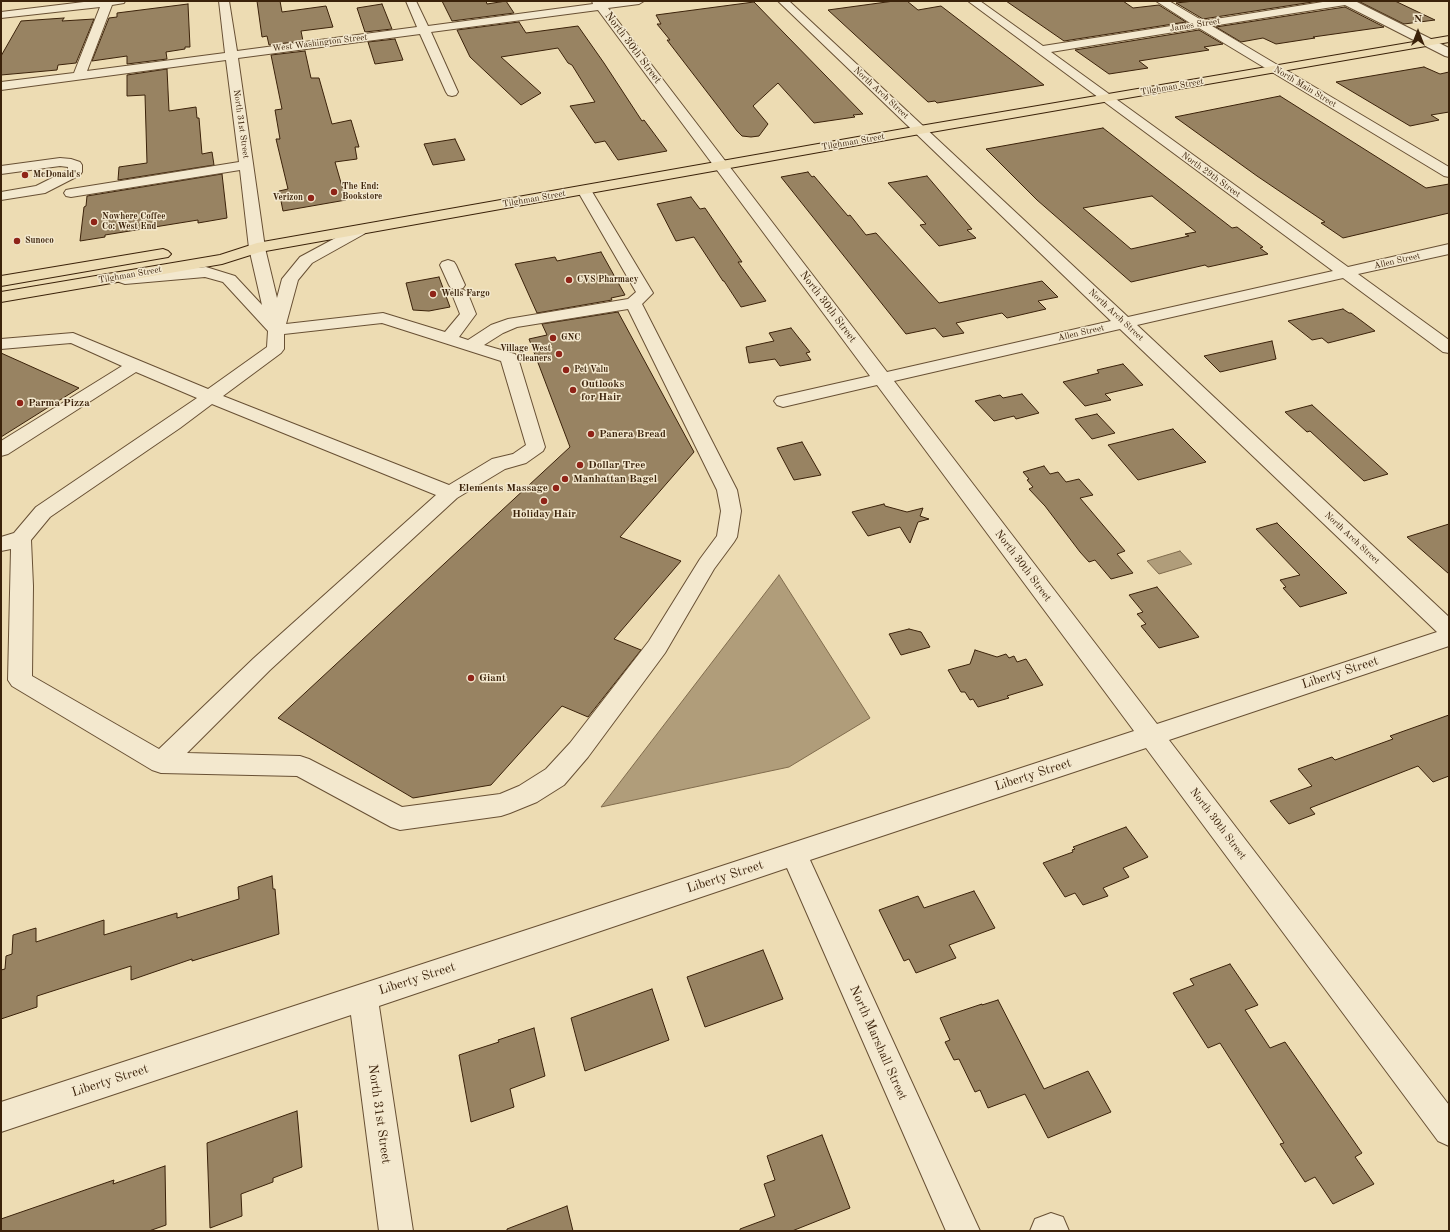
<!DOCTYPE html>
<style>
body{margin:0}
#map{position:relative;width:1450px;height:1232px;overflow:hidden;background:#eddcb3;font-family:"Old Standard TT",serif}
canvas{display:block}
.frame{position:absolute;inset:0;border:2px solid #3b220a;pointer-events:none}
.north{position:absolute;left:1398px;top:12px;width:40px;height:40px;-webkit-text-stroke:3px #f3e8ce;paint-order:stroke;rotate:0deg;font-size:11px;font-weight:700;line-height:16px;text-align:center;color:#3b220a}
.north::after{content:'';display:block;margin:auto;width:14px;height:18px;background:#3b220a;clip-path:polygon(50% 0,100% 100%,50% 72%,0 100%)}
</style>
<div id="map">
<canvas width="1450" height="1232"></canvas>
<div class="frame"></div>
<div class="north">N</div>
</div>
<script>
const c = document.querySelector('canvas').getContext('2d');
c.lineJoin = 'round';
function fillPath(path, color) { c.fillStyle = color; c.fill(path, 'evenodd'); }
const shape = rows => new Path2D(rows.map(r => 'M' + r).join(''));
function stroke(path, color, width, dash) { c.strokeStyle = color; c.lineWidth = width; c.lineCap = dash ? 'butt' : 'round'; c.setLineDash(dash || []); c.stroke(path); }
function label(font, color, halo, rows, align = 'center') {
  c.font = font + ' "Old Standard TT",serif'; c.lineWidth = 3; c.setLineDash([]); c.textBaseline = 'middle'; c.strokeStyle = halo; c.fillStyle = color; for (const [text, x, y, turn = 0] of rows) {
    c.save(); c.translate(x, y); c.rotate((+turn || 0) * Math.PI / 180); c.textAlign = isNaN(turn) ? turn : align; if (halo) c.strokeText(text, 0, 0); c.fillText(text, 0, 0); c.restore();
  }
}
const water = shape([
 [1180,551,1192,564,1159,574,1147,561,1180,551],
 [779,575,870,718,789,767,601,807,779,575]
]);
fillPath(water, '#b09d7a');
stroke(water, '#816c4d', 1);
const building = shape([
 [257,1,280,1,282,12,326,6,333,27,301,31,303,41,269,45,267,36,262,37,257,1],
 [442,1,486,1,487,4,506,1,514,13,452,21,442,1],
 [894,1,907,1,918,10,941,6,1044,85,937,103,935,101,928,102,828,10,894,1],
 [1006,1,1123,1,1133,8,1159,5,1186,22,1064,41,1006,1],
 [1194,1,1319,1,1203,19,1176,3,1194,1],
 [1358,1,1395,1,1435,20,1404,24,1358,1],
 [754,2,786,35,863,114,853,115,855,117,814,123,778,83,753,106,768,124,759,136,751,137,742,136,737,131,667,40,670,40,657,24,661,24,656,15,754,2],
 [188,4,190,47,185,47,185,49,166,52,167,59,127,64,127,56,92,61,109,18,117,17,117,13,188,4],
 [382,4,392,29,365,32,357,8,382,4],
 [1345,7,1384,27,1313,37,1315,38,1276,44,1263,38,1241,42,1216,27,1345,7],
 [64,18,62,21,94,19,76,63,58,65,57,70,1,75,1,56,21,21,64,18],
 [519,22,526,33,578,26,604,63,642,121,644,120,667,151,618,160,605,141,595,143,570,106,595,102,572,65,568,63,558,48,501,57,541,93,521,105,470,57,457,30,519,22],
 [1199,30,1223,44,1204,47,1209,50,1139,61,1148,68,1109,74,1075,50,1199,30],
 [395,39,403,60,375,64,368,42,395,39],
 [305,51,311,78,319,78,332,124,351,120,359,147,355,147,357,159,335,162,346,200,283,211,279,191,288,189,276,139,280,139,275,110,282,109,271,55,305,51],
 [1424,67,1440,74,1449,72,1449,112,1431,115,1439,120,1410,126,1336,82,1424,67],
 [167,69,169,111,196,107,197,118,199,118,202,154,212,152,214,165,118,180,119,167,147,163,145,95,127,96,127,75,167,69],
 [1280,96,1426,188,1449,184,1449,213,1343,238,1321,223,1325,222,1257,176,1175,117,1280,96],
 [1103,128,1232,228,1237,227,1263,247,1260,248,1268,254,1208,267,1205,265,1131,282,1037,200,986,149,1103,128],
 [1152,196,1196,232,1185,234,1189,236,1131,249,1083,208,1152,196],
 [455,139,465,160,433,165,424,144,455,139],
 [808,172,812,177,814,176,848,216,850,215,866,235,876,233,939,303,1042,281,1058,297,1038,301,1046,309,1007,318,1002,313,956,323,964,333,943,337,935,328,906,334,781,177,808,172],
 [222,174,227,218,198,223,198,220,105,235,105,237,80,241,84,207,86,206,87,196,222,174],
 [927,176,972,229,967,230,976,238,939,246,920,225,926,224,888,183,927,176],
 [691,197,700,209,705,208,742,262,738,262,766,301,741,307,724,281,723,281,694,237,676,241,657,204,691,197],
 [601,252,625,295,611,298,612,300,537,313,515,264,555,257,557,261,601,252],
 [439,277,450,307,429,311,413,310,406,283,439,277],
 [1343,309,1349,313,1351,313,1375,331,1328,343,1322,338,1312,340,1288,321,1343,309],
 [618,312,694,452,620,537,681,561,614,639,641,650,588,717,562,706,491,785,413,798,278,718,570,447,529,339,547,335,542,324,618,312],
 [791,328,810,352,806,353,811,360,780,366,775,359,749,363,746,347,774,341,769,333,791,328],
 [1272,341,1276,359,1220,372,1204,356,1272,341],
 [1,353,79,388,1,437,1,353],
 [1123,364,1143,385,1105,394,1111,400,1085,406,1063,382,1099,373,1097,370,1123,364],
 [1022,394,1039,413,1016,419,1014,416,994,421,975,401,1000,395,1003,398,1022,394],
 [1312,405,1334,425,1388,474,1364,481,1310,431,1307,432,1285,412,1312,405],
 [1097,414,1115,433,1092,439,1075,419,1097,414],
 [1173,429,1206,462,1138,480,1108,445,1173,429],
 [802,442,821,475,794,480,777,448,802,442],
 [1044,466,1050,474,1058,472,1066,482,1079,479,1093,495,1080,498,1125,551,1117,554,1133,573,1111,579,1095,560,1089,562,1080,552,1045,506,1029,489,1033,487,1027,480,1029,479,1023,472,1044,466],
 [884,504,885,506,907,512,923,508,920,516,929,519,918,522,910,543,900,527,868,536,852,512,884,504],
 [1277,523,1347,593,1300,607,1283,588,1286,587,1280,580,1300,575,1256,529,1277,523],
 [1449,524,1449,574,1407,537,1449,524],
 [1157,587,1199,637,1159,648,1141,626,1146,624,1137,614,1143,612,1129,595,1157,587],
 [909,629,921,632,930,647,901,655,889,634,909,629],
 [975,650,997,657,1006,654,1009,658,1014,656,1017,662,1026,659,1043,685,1007,696,1009,698,978,707,973,699,970,700,965,692,961,692,948,670,970,664,975,650],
 [1449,715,1449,776,1433,782,1418,766,1310,808,1315,814,1289,824,1270,801,1312,786,1298,769,1332,757,1335,760,1393,739,1390,736,1449,715],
 [1126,827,1148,857,1123,868,1129,877,1103,888,1108,896,1083,905,1075,893,1065,897,1043,863,1073,852,1072,850,1075,849,1073,847,1126,827],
 [272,876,273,889,275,889,279,934,192,961,192,959,131,980,131,966,37,996,37,1007,1,1019,1,970,5,969,6,956,12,954,13,935,36,928,36,942,104,920,104,935,177,913,177,918,239,899,238,887,272,876],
 [974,891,995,928,949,945,956,958,916,973,909,959,904,961,879,910,918,896,924,908,974,891],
 [763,950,783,999,705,1027,687,977,763,950],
 [1230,964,1258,1005,1245,1010,1270,1048,1285,1042,1362,1153,1355,1157,1374,1184,1333,1204,1315,1177,1305,1182,1280,1144,1284,1143,1220,1043,1208,1048,1173,993,1194,985,1190,979,1230,964],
 [652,989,669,1040,585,1071,571,1018,652,989],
 [998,1000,1044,1089,1088,1071,1111,1112,1048,1138,1025,1094,988,1108,980,1090,975,1092,959,1059,954,1060,945,1042,950,1040,940,1018,982,1004,982,1005,998,1000],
 [534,1028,545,1076,510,1089,514,1107,471,1122,459,1055,499,1042,498,1040,534,1028],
 [297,1111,302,1167,273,1178,273,1182,241,1194,242,1216,210,1228,207,1143,297,1111],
 [822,1135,850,1208,792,1231,740,1231,740,1229,775,1216,764,1184,775,1180,767,1156,822,1135],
 [165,1166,166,1225,149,1231,1,1231,1,1219,114,1180,113,1184,165,1166],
 [567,1206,573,1231,507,1231,507,1229,567,1206]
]);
fillPath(building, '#988362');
stroke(building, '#3b220a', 1);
const minor = shape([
 [92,1,125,1,124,3,112,5,87,71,225,53,219,1,229,1,237,51,417,27,406,1,416,1,428,26,593,4,592,1,603,1,604,2,644,1,639,4,608,8,887,372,1111,321,778,1,789,1,1128,317,1333,271,968,1,980,1,1043,46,1190,23,1156,1,1169,1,1203,21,1329,1,1355,1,1449,48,1449,57,1445,56,1345,5,1212,26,1449,167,1449,177,1444,176,1199,28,1051,52,1348,267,1449,244,1449,254,1358,274,1449,340,1449,353,1443,352,1343,278,1137,325,1449,617,1449,646,1169,740,1449,1105,1449,1146,1438,1141,1146,748,810,860,980,1231,946,1231,787,868,379,1006,413,1231,379,1231,351,1015,1,1132,1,1102,1134,731,877,385,783,407,777,405,774,401,777,397,870,376,598,10,431,32,458,92,456,95,452,96,448,95,446,92,420,34,238,58,265,248,277,298,282,279,300,257,354,228,359,226,364,228,367,231,364,234,312,263,298,280,286,324,383,313,445,332,460,314,452,294,454,291,460,289,466,291,468,294,476,314,459,337,468,340,491,325,508,319,628,299,636,292,577,190,579,187,584,186,589,187,591,190,653,293,642,304,737,490,741,511,737,537,734,542,714,569,665,653,588,757,564,785,537,802,510,813,501,816,400,830,391,827,297,776,161,773,152,770,12,686,8,680,11,549,1,551,1,537,14,533,36,507,197,398,136,372,8,454,1,456,1,441,122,366,71,343,1,349,1,339,73,333,208,389,267,347,268,331,223,282,205,277,125,284,119,282,117,279,119,276,125,274,206,267,235,276,262,305,249,248,240,170,71,197,66,196,64,193,66,190,71,189,239,162,226,60,1,90,1,82,74,73,100,7,1,18,1,12,92,1],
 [628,309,717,490,721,511,717,536,700,559,649,641,570,743,546,769,519,786,500,794,402,807,309,759,300,756,187,753,270,670,457,498,505,469,526,463,543,451,545,447,518,358,515,354,484,345,503,333,517,327,628,309],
 [382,323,501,361,526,445,513,454,492,459,449,485,223,396,281,353,284,349,284,334,382,323],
 [1120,329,1437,632,1157,724,894,381,1120,329],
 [212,404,436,495,254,658,159,749,32,676,33,586,31,540,50,517,180,428,212,404],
 [60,158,71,159,80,162,82,165,82,172,80,175,45,193,1,200,1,192,36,186,68,170,68,167,60,166,1,174,1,166,60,158],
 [448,260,454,262,456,265,465,285,463,288,457,290,451,288,449,285,440,265,442,262,448,260],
 [1051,1213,1063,1217,1069,1231,1030,1231,1035,1219,1051,1213]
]);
const major = shape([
 [1449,36,1449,42,920,134,260,252,222,264,1,302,1,292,220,255,257,243,920,126,1449,36],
 [163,249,168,251,171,254,168,257,1,286,1,276,163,249]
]);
stroke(minor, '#685034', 2);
stroke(major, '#3b220a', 2);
fillPath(minor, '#f3e8ce');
fillPath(major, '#eddcb3');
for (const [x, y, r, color] of [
 [25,175,4,"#8f2418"],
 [334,192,4,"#8f2418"],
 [311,198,4,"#8f2418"],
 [94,222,4,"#8f2418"],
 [17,241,4,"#8f2418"],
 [569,280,4,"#8f2418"],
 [433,294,4,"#8f2418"],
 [553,338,4,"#8f2418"],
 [559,354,4,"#8f2418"],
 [566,370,4,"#8f2418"],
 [573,390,4,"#8f2418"],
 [20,403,4,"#8f2418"],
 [591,434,4,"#8f2418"],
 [580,465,4,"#8f2418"],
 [565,479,4,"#8f2418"],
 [556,488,4,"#8f2418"],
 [544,501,4,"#8f2418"],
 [471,678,4,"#8f2418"]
]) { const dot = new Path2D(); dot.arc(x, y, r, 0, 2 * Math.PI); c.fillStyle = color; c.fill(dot); stroke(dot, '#f3e8ce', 1.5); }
label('9px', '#3b220a', '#f3e8ce', [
 ["James Street",1195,25,-9],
 ["West Washington Street",320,43,-7],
 ["Tilghman Street",1172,87,-10],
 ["North Main Street",1305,87,31],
 ["North Arch Street",881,93,43],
 ["North 31st Street",241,124,82],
 ["Tilghman Street",853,142,-10],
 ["North 29th Street",1211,175,36],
 ["Tilghman Street",534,199,-10],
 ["Allen Street",1397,261,-13],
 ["Tilghman Street",130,275,-10],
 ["North Arch Street",1116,315,43],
 ["Allen Street",1081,333,-13],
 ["North Arch Street",1352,538,43]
]);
label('bold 9px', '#3b220a', '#f3e8ce', [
 ["McDonald's",33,175],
 ["The End:",342,187],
 ["Bookstore",342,197],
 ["Verizon",303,198,"right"],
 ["Nowhere Coffee",102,217],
 ["Co: West End",102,227],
 ["Sunoco",25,241],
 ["CVS Pharmacy",577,280],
 ["Wells Fargo",441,294],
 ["GNC",561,338],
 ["Village West",551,349,"right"],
 ["Cleaners",551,359,"right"],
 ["Pet Valu",574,370]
], 'left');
label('11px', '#3b220a', '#f3e8ce', [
 ["North 30th Street",633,48,53],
 ["North 30th Street",828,307,53],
 ["North 30th Street",1023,566,53],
 ["North 30th Street",1218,824,53]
]);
label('bold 11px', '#3b220a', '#f3e8ce', [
 ["Outlooks",581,384],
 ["for Hair",581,397],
 ["Parma Pizza",28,403],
 ["Panera Bread",599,434],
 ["Dollar Tree",588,465],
 ["Manhattan Bagel",573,479],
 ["Elements Massage",548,488,"right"],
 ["Holiday Hair",544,514,"center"],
 ["Giant",479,678]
], 'left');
label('13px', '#3b220a', '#f3e8ce', [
 ["Liberty Street",1340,673,-18],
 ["Liberty Street",1033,775,-18],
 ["Liberty Street",725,877,-18],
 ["Liberty Street",417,979,-18],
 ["North Marshall Street",878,1043,66],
 ["Liberty Street",110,1081,-18],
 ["North 31st Street",379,1114,82]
]);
</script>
